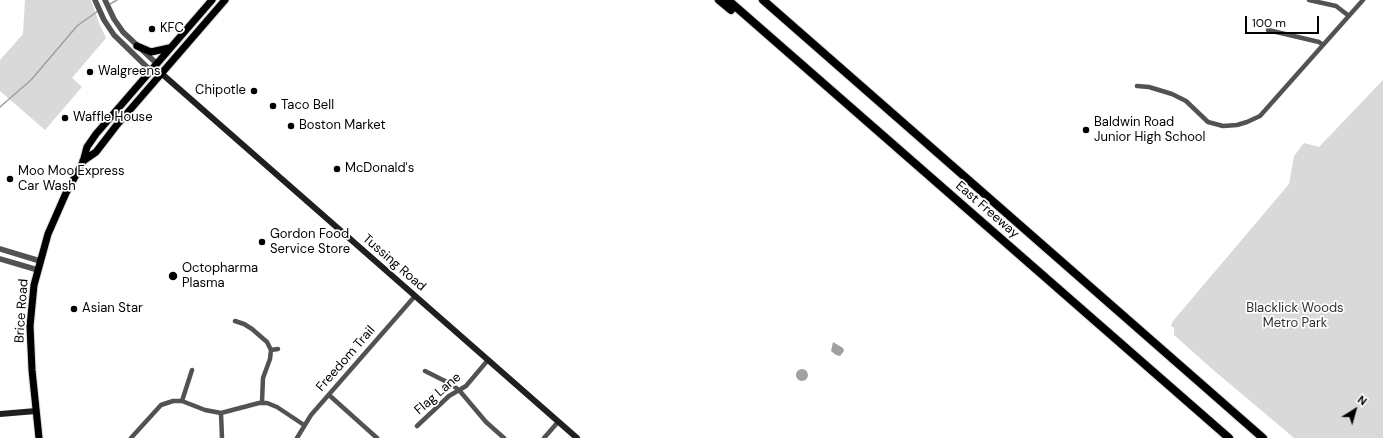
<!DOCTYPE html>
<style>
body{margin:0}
#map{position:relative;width:1383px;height:438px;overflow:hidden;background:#fff;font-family:"DM Sans",sans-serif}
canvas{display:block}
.north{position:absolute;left:1335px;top:390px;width:40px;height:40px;-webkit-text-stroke:3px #fff;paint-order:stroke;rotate:37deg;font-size:11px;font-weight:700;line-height:16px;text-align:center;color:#000}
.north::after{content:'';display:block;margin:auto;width:14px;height:18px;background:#000;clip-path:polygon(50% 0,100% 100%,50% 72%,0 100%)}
.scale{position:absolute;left:1245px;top:16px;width:74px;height:18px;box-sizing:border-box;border:2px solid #000;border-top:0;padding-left:5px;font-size:12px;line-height:14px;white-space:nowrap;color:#000;-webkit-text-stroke:3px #fff;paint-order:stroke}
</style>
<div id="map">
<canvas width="1383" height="438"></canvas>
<div class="north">N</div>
<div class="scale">100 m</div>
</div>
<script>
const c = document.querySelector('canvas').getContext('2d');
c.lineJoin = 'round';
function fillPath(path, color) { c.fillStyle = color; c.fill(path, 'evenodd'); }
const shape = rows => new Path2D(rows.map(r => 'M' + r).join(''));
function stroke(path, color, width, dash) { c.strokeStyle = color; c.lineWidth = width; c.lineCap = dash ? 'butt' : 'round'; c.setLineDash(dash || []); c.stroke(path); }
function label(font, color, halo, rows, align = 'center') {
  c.font = font + ' "DM Sans",sans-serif'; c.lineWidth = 3.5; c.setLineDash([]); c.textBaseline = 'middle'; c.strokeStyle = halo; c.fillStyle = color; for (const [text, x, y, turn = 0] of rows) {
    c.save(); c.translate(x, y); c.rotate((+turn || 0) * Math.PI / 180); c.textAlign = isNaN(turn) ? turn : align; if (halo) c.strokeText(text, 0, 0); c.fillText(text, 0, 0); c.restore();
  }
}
fillPath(shape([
 [25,0,91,0,99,23,106,38,72,78,82,87,45,130,0,91,0,60,23,34],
 [1383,80,1383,438,1294,438,1211,368,1174,335,1174,328,1171,326,1173,321,1289,184,1294,156,1304,143,1319,147]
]), '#d9d9d9');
fillPath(shape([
 [833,342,843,348,844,351,840,356,836,355,831,351],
 '796 375a6 6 0 1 1 12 0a6 6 0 1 1-12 0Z'
]), '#a0a0a0');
stroke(shape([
 [110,4,117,0],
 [0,107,31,80,77,26,98,11]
]), '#a0a0a0', 1.5);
const primary = shape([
 [137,46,151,52,169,48],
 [83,161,96,152,116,126,225,0],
 [39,438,32,370,30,326,34,285,48,234,66,193,83,162,87,147,96,134,212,0]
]);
const motorway = shape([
 [719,0,731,10],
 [728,0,1229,438],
 [763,0,1263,438]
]);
stroke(primary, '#dbdbdb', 9);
stroke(motorway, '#dbdbdb', 10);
stroke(shape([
 [1309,0,1336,6,1349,16],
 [1268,30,1319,42,1323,45],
 [1137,86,1149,87,1172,94,1186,101,1208,122,1223,126,1237,125,1247,122,1260,116,1363,0],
 [235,321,244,324,252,329,267,342,271,350,270,359,263,378,262,402],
 [271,350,278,349],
 [425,371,449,383,459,390,486,422,504,438],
 [329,395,377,438],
 [182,401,192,370],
 [221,413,222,438],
 [417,426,449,396,466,386,488,360],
 [131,438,161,405,173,401,182,401,205,410,221,413,259,403,267,403,277,407,304,425],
 [297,438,311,415,415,296],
 [544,438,558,422]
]), '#525252', 4.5);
stroke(shape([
 [95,0,104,20,114,35,150,70],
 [105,0,114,19,123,32,156,63],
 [0,249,40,261],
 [0,259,38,270]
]), '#525252', 5.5);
stroke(shape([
 [150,70,161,73,577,438],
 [0,414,36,411]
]), '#1f1f1f', 6);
stroke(primary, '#000', 7);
stroke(motorway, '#000', 8);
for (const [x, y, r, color] of [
 [152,29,4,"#000"],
 [90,72,4,"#000"],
 [254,91,4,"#000"],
 [273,106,4,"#000"],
 [65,118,4,"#000"],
 [291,126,4,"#000"],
 [1086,130,4,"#000"],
 [337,169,4,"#000"],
 [10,179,4,"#000"],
 [262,242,4,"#000"],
 [173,276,5,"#000"],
 [74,309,4,"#000"]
]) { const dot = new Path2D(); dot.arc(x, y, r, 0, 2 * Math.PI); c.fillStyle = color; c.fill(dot); stroke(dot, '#fff', 1.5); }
label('13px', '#000', '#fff', [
 ["KFC",160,29],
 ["Walgreens",98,72],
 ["Chipotle",246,91,"right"],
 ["Taco Bell",281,106],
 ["Waffle House",73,118],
 ["Baldwin Road",1094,123],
 ["Junior High School",1094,138],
 ["Boston Market",299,126],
 ["McDonald's",345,169],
 ["Moo Moo Express",18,172],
 ["Car Wash",18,187],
 ["Gordon Food",270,235],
 ["Service Store",270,250],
 ["Octopharma",182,269],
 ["Plasma",182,284],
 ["Asian Star",82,309]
], 'left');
label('13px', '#000', '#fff', [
 ["East Freeway",987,210,41],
 ["Tussing Road",394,263,41],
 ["Brice Road",22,311,-86],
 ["Freedom Trail",346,359,-49],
 ["Flag Lane",438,394,-41]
]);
label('13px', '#303030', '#fff', [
 ["Blacklick Woods",1295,309],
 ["Metro Park",1295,324]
]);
</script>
